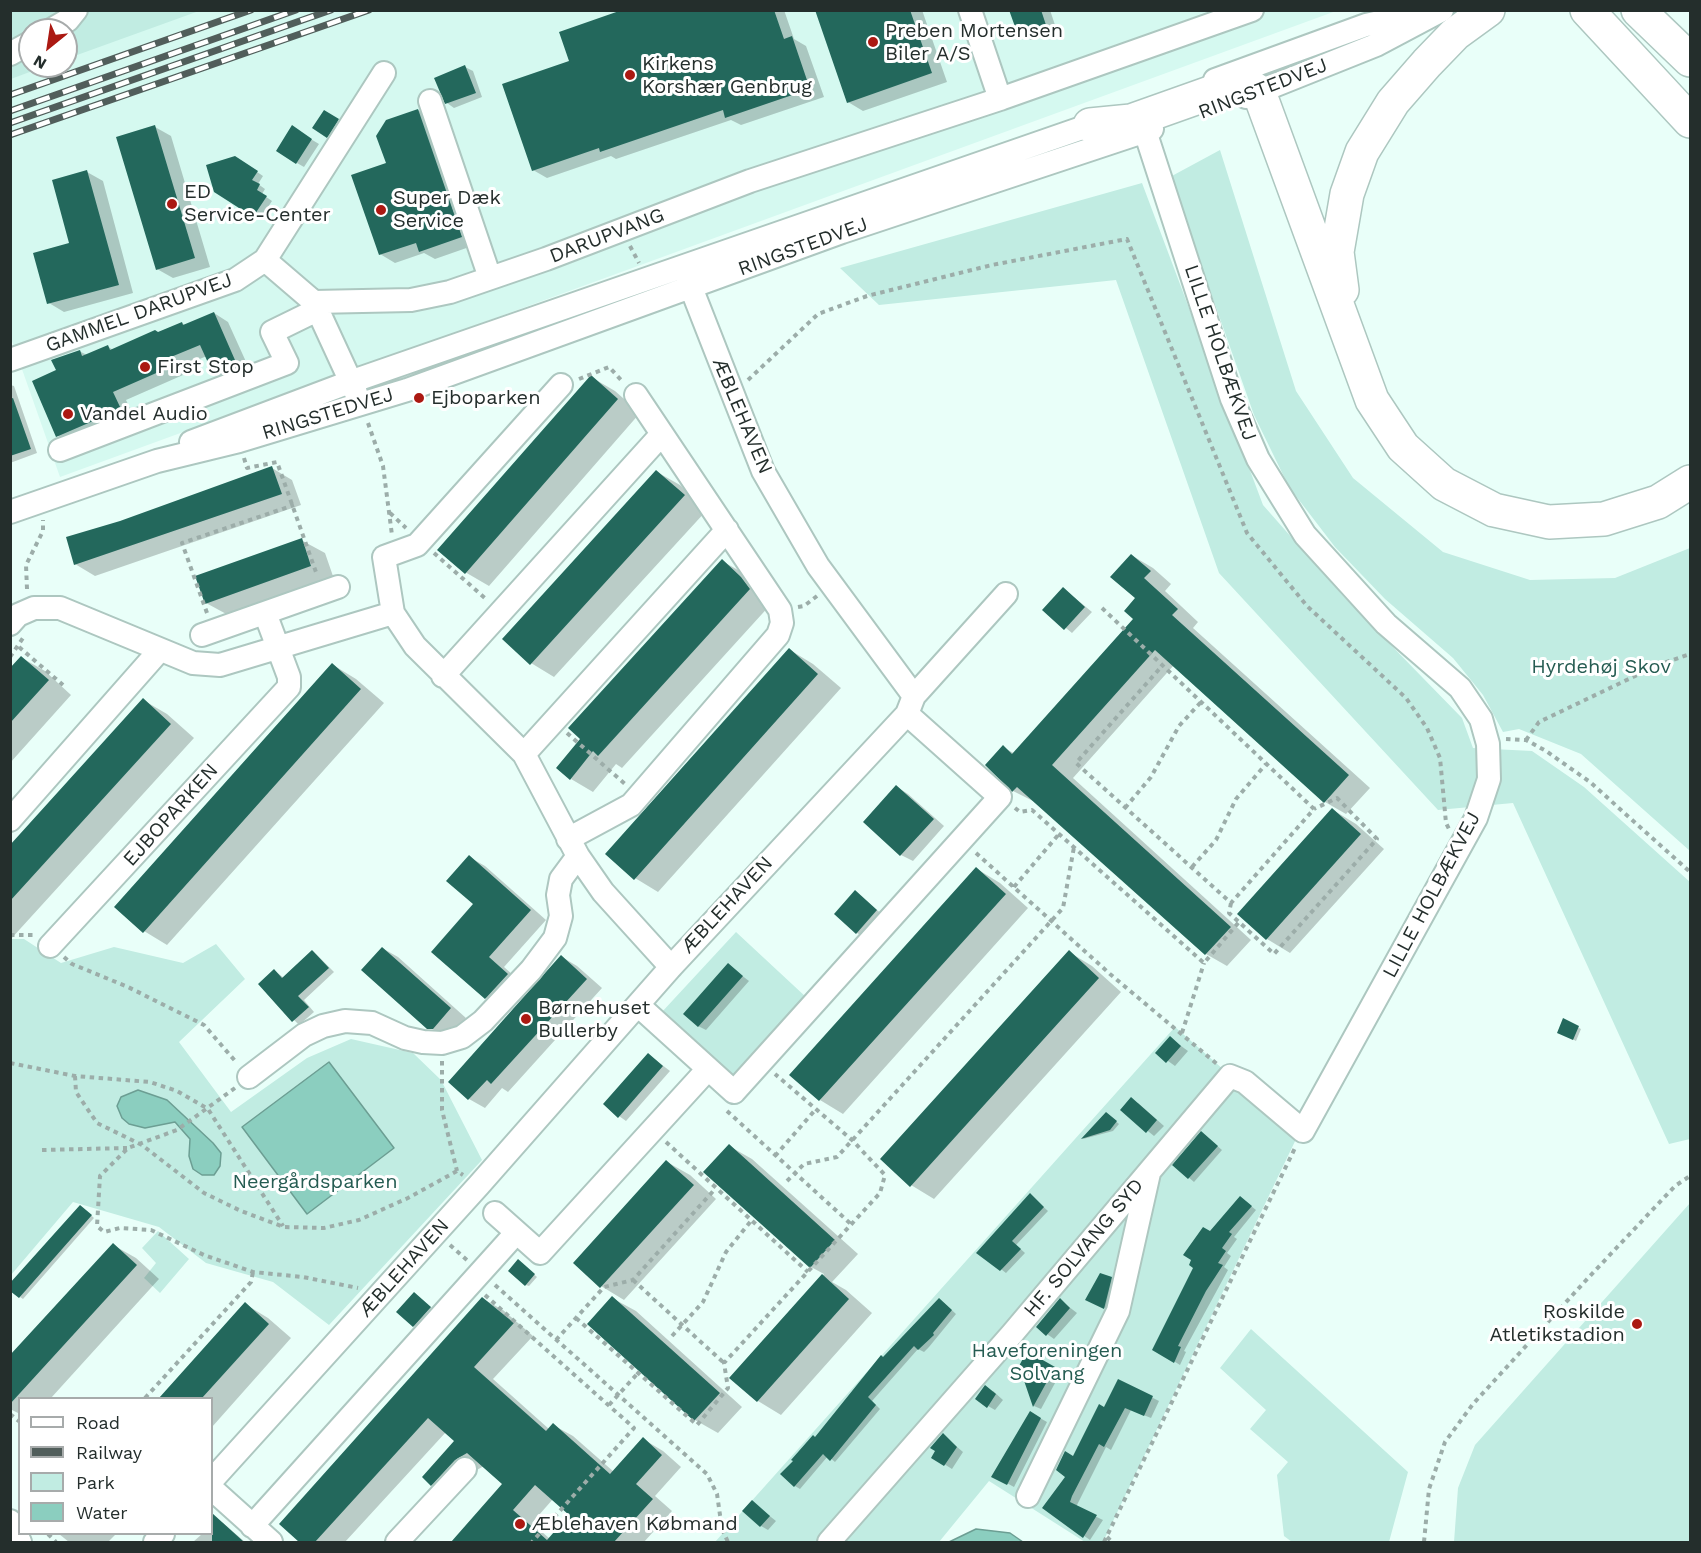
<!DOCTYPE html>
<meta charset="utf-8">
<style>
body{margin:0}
#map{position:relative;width:1701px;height:1553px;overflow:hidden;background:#e9fff9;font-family:"Work Sans",sans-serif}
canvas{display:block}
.frame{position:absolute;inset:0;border:12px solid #242e2c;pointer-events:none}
.legend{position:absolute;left:18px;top:1397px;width:195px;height:138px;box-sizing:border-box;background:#fff;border:2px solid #a7abab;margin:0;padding:8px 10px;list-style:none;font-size:18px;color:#242e2c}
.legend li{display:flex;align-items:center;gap:12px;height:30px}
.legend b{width:30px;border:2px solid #a7abab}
.north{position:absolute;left:18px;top:18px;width:60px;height:60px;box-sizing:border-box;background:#fff;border:2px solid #a7abab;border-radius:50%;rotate:210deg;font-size:16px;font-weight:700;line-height:24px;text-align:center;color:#242e2c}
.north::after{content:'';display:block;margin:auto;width:21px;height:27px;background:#ab1912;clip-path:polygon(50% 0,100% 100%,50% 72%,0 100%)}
</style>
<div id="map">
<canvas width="1701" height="1553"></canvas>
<div class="frame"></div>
<ul class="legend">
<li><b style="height:8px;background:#fff"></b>Road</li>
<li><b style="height:8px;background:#515e5b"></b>Railway</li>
<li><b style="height:16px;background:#c1ece2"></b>Park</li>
<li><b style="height:16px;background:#8bcebf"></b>Water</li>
</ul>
<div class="north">N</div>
</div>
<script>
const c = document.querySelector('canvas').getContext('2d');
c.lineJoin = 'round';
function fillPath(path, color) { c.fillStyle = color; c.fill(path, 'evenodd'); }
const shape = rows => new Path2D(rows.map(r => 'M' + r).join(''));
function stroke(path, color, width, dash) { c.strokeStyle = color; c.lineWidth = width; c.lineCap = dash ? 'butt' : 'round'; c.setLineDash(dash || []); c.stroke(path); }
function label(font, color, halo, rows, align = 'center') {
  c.font = font + ' "Work Sans",sans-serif'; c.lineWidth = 6; c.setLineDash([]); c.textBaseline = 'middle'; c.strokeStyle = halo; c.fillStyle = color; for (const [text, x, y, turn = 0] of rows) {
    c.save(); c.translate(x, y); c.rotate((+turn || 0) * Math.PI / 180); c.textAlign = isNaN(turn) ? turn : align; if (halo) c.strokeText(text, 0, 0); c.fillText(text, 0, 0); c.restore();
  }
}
fillPath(shape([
 [196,11,1336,11,60,477,11,338,10,79,45,66,66,66,66,58]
]), '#d5f9f0');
fillPath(shape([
 [11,11,199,11,66,59,66,30,30,30,30,66,46,66,11,79],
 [1220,150,1296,391,1353,478,1443,552,1530,580,1615,578,1690,548,1690,851,1581,754,1519,729,1503,732,1483,695,1453,658,1385,599,1335,547,1289,487,1254,415,1170,177],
 [1142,183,1263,505,1344,597,1462,718,1473,748,1532,751,1584,787,1690,882,1690,1139,1669,1144,1513,803,1438,810,1219,573,1116,280,879,305,840,268],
 [736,932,807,998,732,1079,661,1013],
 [11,939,24,939,61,963,114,947,183,963,216,944,245,979,179,1042,231,1112,307,1058,351,1039,413,1053,441,1080,482,1160,329,1325,273,1282,206,1263,159,1227,73,1202,11,1275],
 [1175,1027,1298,1135,1103,1542,1085,1542,989,1481,939,1542,715,1542],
 [1690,1203,1690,1542,1454,1542,1458,1488,1475,1445],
 [158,1231,189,1259,160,1293,144,1278,156,1263,142,1248],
 [1251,1329,1408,1472,1389,1542,1292,1542,1284,1536,1277,1475,1288,1462,1250,1429,1266,1410,1220,1368]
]), '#c1ece2');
const water = shape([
 [329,1062,394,1148,307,1214,242,1127,329,1062],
 [138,1090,167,1100,213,1143,221,1153,220,1166,214,1175,202,1175,193,1169,189,1156,190,1139,175,1122,145,1128,129,1124,122,1118,117,1106,121,1097,138,1090],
 [976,1529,1010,1533,1023,1542,949,1542,976,1529]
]);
fillPath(water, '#8bcebf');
stroke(water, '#6c9e93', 1.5);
fillPath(shape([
 [627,10,784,10,794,39,806,46,824,97,741,125,731,120,616,159,611,156,547,178,533,170,571,62],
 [816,10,922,10,947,82,863,111,848,102],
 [1011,10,1050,10,1057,31,1031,40,1019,34],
 [465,67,473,71,482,97,454,108,447,103],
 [418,110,433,119,475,245,435,259,424,253,395,263,380,254,388,164],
 [332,116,345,125,335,141,328,136],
 [155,127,171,136,210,267,173,278,157,269],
 [299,132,319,144,304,167,297,163],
 [235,157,263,176,258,184,265,189,262,194,272,201,260,219,215,191],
 [87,172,103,181,133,293,64,312,49,303,71,244],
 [214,313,228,322,252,375,230,384,216,375,207,356,180,367,183,375,126,400,134,417,72,444,58,436,58,371,79,351,87,355,107,346,113,350,182,323,186,326],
 [591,377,615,391,640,413,489,586,465,572],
 [10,385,14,386,37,453,10,463],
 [272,468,292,480,301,505,95,576,75,564,121,522],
 [657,472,680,485,707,510,554,677,531,663],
 [301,540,325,553,334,579,230,616,206,603],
 [1131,555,1153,568,1171,584,1165,591,1198,622,1193,628,1370,788,1346,814,1325,802,1174,665,1073,778,1251,940,1227,966,1206,954,1035,802,1013,791,1003,747,1015,754,1135,619,1137,598],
 [722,561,745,574,772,603,622,768,616,764,593,792,571,779],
 [1064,589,1092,612,1072,633,1044,610],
 [790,650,813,664,841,688,658,892,635,878],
 [22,658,45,671,71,695,10,763,10,670],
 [333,665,356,679,384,703,167,945,144,931],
 [143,700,167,714,194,738,10,940,10,847],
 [897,787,908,794,944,826,913,861,901,855],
 [1333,810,1356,824,1384,849,1290,953,1267,939,1239,914],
 [469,857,485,866,546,920,504,967,523,984,501,1007,486,998],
 [977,869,1000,883,1028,908,843,1114,820,1100],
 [855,892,883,915,864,937,857,933],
 [382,948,398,957,466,1018,449,1037,428,1027],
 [313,951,334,972,304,1000,314,1012,299,1025,260,985,275,971,284,978],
 [1069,952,1092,966,1121,992,934,1199,911,1185],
 [562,957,577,966,602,988,508,1092,502,1088,485,1108,469,1099,450,1081],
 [728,965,749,981,706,1030,698,1026],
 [1564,1020,1581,1029,1576,1041,1559,1032],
 [1170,1038,1188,1051,1175,1066,1157,1053],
 [649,1055,670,1071,626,1121,619,1116],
 [1138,1103,1164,1126,1154,1136,1122,1110],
 [1106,1113,1119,1124,1113,1131,1083,1139],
 [1202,1133,1222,1150,1194,1182,1174,1165],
 [729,1146,752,1159,858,1254,832,1282,846,1290,872,1313,781,1415,758,1401,731,1378,824,1274,811,1267],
 [667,1162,690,1175,716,1199,624,1300,601,1286],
 [1030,1195,1048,1211,1016,1245,1025,1253,1006,1273,979,1252],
 [1246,1202,1256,1210,1234,1237,1237,1239,1227,1253,1231,1256,1224,1267,1228,1270,1184,1351,1186,1352,1180,1365,1154,1349,1211,1233],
 [84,1209,94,1218,23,1299,20,1297],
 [113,1245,136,1258,159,1279,51,1398,20,1398,20,1414,10,1409,10,1358],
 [521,1263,537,1277,529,1286,526,1285],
 [1111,1278,1119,1282,1112,1311,1094,1303],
 [414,1294,437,1312,421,1330,414,1326],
 [612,1298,636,1311,742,1407,718,1433,695,1420,589,1324],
 [483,1299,503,1310,533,1336,493,1379,549,1429,553,1425,573,1436,614,1472,643,1439,663,1451,681,1467,655,1496,672,1511,644,1542,453,1542,504,1484,484,1466,475,1471,452,1496,432,1485,456,1441,446,1432,345,1542,299,1541],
 [553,1499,571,1515,550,1539,532,1523],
 [1060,1300,1077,1313,1054,1339,1047,1334],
 [944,1303,956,1314,929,1347,924,1352,918,1349,872,1401,880,1409,835,1462,828,1456,800,1489,795,1486,782,1474],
 [245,1304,268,1318,291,1338,212,1427,212,1398,161,1398],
 [1027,1353,1061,1372,1041,1409,1034,1406,1020,1366],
 [1119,1381,1159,1401,1151,1418,1131,1410,1111,1450,1106,1447,1076,1507,1103,1520,1090,1540,1044,1508,1067,1477,1073,1458,1105,1409],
 [993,1391,1003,1400,995,1410,988,1406],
 [1031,1413,1047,1422,1014,1487,994,1476],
 [943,1435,963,1452,952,1469,933,1457],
 [752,1502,776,1521,768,1530,761,1526],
 [215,1518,223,1523,245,1542,193,1542,202,1534,212,1534,212,1523],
 [59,1534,116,1534,108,1542,69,1542]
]), '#0003');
fillPath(shape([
 [622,10,774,10,784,39,792,36,810,89,725,118,723,110,600,152,599,148,532,171,502,84,569,61,559,32],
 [815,10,910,10,932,73,847,103],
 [1009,10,1041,10,1046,25,1018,35],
 [465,65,476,93,445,104,434,78],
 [418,109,462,237,419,252,416,243,379,255,351,175,386,163,376,136,386,120],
 [324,110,339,119,327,138,312,128],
 [155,125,195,258,156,270,116,137],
 [292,125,312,139,296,164,276,151],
 [235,156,258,171,252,180,260,184,257,190,267,196,253,217,214,192,206,165],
 [87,170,119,285,47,304,33,253,69,243,52,180],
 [214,312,238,367,214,376,200,345,166,359,170,367,113,392,121,409,56,437,32,381,56,370,51,360,80,350,82,356,108,345,110,350,155,330,158,332,182,322,183,325],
 [591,375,618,399,465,574,437,550],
 [13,398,31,449,10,456,10,399],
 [272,466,282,494,74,565,66,537,120,521],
 [656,470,685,495,530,665,502,639],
 [302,538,311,566,205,604,195,576],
 [1131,554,1151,571,1144,578,1178,609,1172,615,1349,775,1324,803,1155,650,1052,765,1231,927,1205,955,1017,787,1012,792,985,765,1003,745,1012,754,1133,619,1124,611,1135,598,1110,577],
 [722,559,741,577,750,589,598,756,593,751,570,780,556,768,580,739,568,728],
 [1063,587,1085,607,1064,630,1042,610],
 [789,648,818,674,634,880,605,854],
 [21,656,49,680,10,723,10,668],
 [332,663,361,689,143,933,114,907],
 [143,698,171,724,10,901,10,845],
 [896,785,934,819,900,856,863,822],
 [1332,808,1361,834,1266,940,1237,914],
 [469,855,531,910,489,957,508,974,485,999,431,952,473,904,446,881],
 [976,867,1006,894,819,1101,789,1075],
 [855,890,877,910,856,934,834,914],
 [382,947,451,1008,433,1029,427,1029,361,970],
 [312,950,329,968,298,996,309,1007,292,1022,258,984,274,969,282,978],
 [1069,950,1099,978,910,1187,880,1159],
 [561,955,587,979,491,1084,487,1080,468,1100,448,1082],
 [728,963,743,976,698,1027,683,1014],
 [1563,1018,1579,1026,1573,1040,1557,1033],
 [1170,1036,1181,1046,1166,1063,1155,1053],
 [648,1053,663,1066,618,1118,603,1104],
 [1131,1097,1157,1120,1146,1133,1120,1110],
 [1106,1112,1117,1121,1110,1130,1081,1139],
 [1201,1131,1218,1146,1188,1179,1172,1165],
 [729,1144,835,1240,810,1268,703,1172],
 [666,1160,694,1185,600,1288,573,1263],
 [1030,1193,1044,1207,1012,1241,1021,1249,1000,1271,976,1253],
 [1240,1196,1252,1206,1229,1232,1232,1234,1222,1248,1226,1251,1218,1263,1223,1265,1206,1291,1178,1346,1181,1347,1174,1363,1152,1350,1193,1268,1189,1265,1191,1260,1183,1255,1203,1227,1210,1231],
 [80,1205,92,1215,19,1298,10,1291,10,1283],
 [113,1243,137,1265,10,1404,10,1355],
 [518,1259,535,1274,525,1286,508,1271],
 [1100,1273,1112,1277,1104,1309,1085,1300],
 [822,1274,849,1299,757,1402,729,1378],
 [414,1292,431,1307,413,1327,396,1312],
 [612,1296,720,1393,694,1421,587,1324],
 [482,1297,514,1323,474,1367,546,1431,553,1423,610,1474,643,1437,662,1455,636,1484,653,1499,614,1542,451,1542,502,1484,467,1453,455,1460,431,1486,422,1477,454,1441,428,1418,315,1542,299,1542,279,1524],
 [535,1485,569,1515,547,1540,513,1510],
 [939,1298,952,1310,933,1333,934,1335,918,1350,914,1346,868,1397,876,1405,830,1461,823,1454,794,1487,780,1474,793,1461,791,1460,813,1435,815,1437,881,1355,883,1357],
 [1060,1298,1070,1308,1046,1336,1036,1327],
 [245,1302,269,1324,202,1398,159,1398],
 [1027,1351,1055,1367,1033,1407,1019,1366],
 [1118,1379,1153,1396,1144,1416,1125,1408,1104,1447,1099,1444,1072,1496,1070,1502,1097,1515,1083,1538,1042,1508,1065,1477,1056,1470,1065,1451,1073,1456,1099,1404,1104,1407],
 [985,1385,996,1394,987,1408,975,1399],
 [1030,1411,1041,1418,1007,1485,991,1477],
 [943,1433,957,1447,944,1466,931,1458,935,1451,930,1448],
 [752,1500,770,1516,760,1527,742,1511],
 [212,1513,244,1542,212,1542]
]), '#23685c');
const minor = shape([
 [970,10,1000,99],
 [51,30,68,20,76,10],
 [10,54,30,43],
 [1215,80,1366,25,1420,13],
 [1246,97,1376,45,1442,10],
 [430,101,490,278],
 [265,260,314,302],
 [10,360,235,280,265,260,384,73],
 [356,393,314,302,411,300,450,292,546,259,750,181,1000,99,1252,10],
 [191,442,350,382,1105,120],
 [60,450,287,363,272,332,317,310],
 [10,512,157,461,239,441,407,390,842,232,1152,129],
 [393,613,384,557,417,545,561,385],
 [10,624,18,615,34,608,60,608,193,663,220,665,393,613,415,646,524,754,578,856,603,892,671,967],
 [202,635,338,587],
 [443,676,662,434],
 [914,696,1006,594],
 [524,754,727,530],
 [10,820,159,651],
 [568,839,631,805,778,635,782,623,780,610,636,395],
 [50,946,289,687,289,677,265,613],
 [639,1006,734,1092,1000,797,907,714],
 [249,1077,304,1035,323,1026,345,1021,372,1023,405,1038,423,1042,442,1043,462,1037,483,1021,531,970,555,938,561,916,558,895,561,879,578,856],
 [495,1213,540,1253,708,1069],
 [212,1480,479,1185,671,967,907,714,914,696,818,566,763,471,683,267],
 [212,1489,271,1542],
 [1028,1496,1118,1311,1149,1173],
 [10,1521,20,1542],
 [252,1526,516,1233],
 [155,1542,163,1534],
 [397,1542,465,1469],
 [829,1542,1012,1334,1230,1076,1245,1082,1303,1131,1476,818,1489,779,1488,744,1481,719,1460,688,1386,624,1305,535,1258,459,1232,399,1145,131]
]);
const highway = shape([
 [1587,10,1690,121],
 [1638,10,1690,60],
 [1090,125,1131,121,1224,88,1250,86,1259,92,1372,400,1403,447,1444,484,1494,510,1549,522,1604,519,1658,502,1690,482],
 [1342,290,1337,252,1347,194,1362,152,1393,102,1427,63,1455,34,1488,10]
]);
stroke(minor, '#adc7c0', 26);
stroke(highway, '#adc7c0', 36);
stroke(shape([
 [630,246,639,263],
 [579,379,609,367,623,382],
 [748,380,818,314,867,296,992,265,1127,239,1247,533,1307,606,1406,698,1427,728,1440,758,1446,823,1449,829],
 [368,423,383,466,392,535],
 [244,458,247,468,277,462,317,575],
 [390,513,406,528],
 [434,553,487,600],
 [27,589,26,565,43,531,43,520],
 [798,607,804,606,817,596],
 [1102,608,1314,809,1231,903,1076,763,1162,666],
 [207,613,182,543,294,505],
 [19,647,63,685],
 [10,657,23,638],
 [567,733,625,784],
 [1506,739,1526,740,1546,751,1590,782,1690,872],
 [1526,740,1539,722,1658,665,1690,654],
 [1015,808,1020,812,1032,810,1204,963,1239,922],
 [1125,808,1151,777,1179,726,1201,702],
 [976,853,1110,974,1217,1064],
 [1192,867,1216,840,1236,799,1266,764],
 [1014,887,1059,834],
 [1231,903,1229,913,1274,954,1377,839,1337,798,1314,809],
 [10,935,33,935],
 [64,957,72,964,128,987,204,1025,236,1062],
 [1182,1033,1204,963],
 [442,1061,442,1110,457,1171],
 [10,1063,75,1076,150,1082,177,1091,208,1109,283,1226],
 [75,1076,76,1092,97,1123,142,1145,204,1193,241,1211,284,1227,324,1228,359,1220,408,1198,457,1171,463,1175],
 [235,1088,177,1130,128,1148,100,1176,97,1226,104,1232,120,1228,151,1230,204,1255,253,1272,303,1277,358,1288],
 [727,1111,852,1225],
 [666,1142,808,1272],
 [42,1150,127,1148],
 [775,1156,816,1109],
 [787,1181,804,1164,837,1157,1063,908,1074,847],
 [450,1245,467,1260],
 [633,1280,724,1363],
 [495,1285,707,1474,717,1494,722,1529,728,1542],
 [485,1295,634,1428,532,1542],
 [576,1318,697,1425,728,1388,724,1363,880,1193,885,1175,852,1140,775,1074],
 [672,1336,703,1302,726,1252,751,1221],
 [556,1340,604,1287,633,1280,715,1189],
 [145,1398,251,1282,253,1272],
 [609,1405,638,1373],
 [10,1414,20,1422],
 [48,1534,56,1542],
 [1107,1537,1112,1542],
 [1104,1542,1295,1148],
 [1424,1542,1429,1489,1445,1442,1473,1404,1589,1277,1675,1186,1690,1176]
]), '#9cada9', 4, [4.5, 4.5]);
stroke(minor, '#fff', 22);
stroke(highway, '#fff', 33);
const rail = shape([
 [10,95,251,10],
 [10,111,296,10],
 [10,123,331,10],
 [10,135,369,10]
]);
stroke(rail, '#515e5b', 7);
stroke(rail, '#fff', 4.5, [14]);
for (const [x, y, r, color] of [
 [873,42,6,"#ab1912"],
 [630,75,6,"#ab1912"],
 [172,204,6,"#ab1912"],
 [381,210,6,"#ab1912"],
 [145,367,6,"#ab1912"],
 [419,398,6,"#ab1912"],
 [68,414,6,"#ab1912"],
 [526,1019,6,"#ab1912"],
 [1637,1324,6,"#ab1912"],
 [520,1524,6,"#ab1912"]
]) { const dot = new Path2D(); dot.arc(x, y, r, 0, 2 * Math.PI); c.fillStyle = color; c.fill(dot); stroke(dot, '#fff', 2); }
label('20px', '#242e2c', '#fff', [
 ["Preben Mortensen",885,31],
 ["Biler A/S",885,54],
 ["Kirkens",642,64],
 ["Korshær Genbrug",642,87],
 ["ED",184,192],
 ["Service-Center",184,215],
 ["Super Dæk",393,198],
 ["Service",393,221],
 ["First Stop",157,367],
 ["Ejboparken",431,398],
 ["Vandel Audio",80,414],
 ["Børnehuset",538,1008],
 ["Bullerby",538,1031],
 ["Roskilde",1625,1312,"right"],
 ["Atletikstadion",1625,1335,"right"],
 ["Æblehaven Købmand",532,1524]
], 'left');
label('20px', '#242e2c', '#fff', [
 ["RINGSTEDVEJ",1263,89,-21],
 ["DARUPVANG",607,236,-21],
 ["RINGSTEDVEJ",803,247,-20],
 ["GAMMEL DARUPVEJ",139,313,-20],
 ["LILLE HOLBÆKVEJ",1220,353,71],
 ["RINGSTEDVEJ",328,414,-17],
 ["ÆBLEHAVEN",742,416,67],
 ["EJBOPARKEN",171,815,-48],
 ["LILLE HOLBÆKVEJ",1432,895,-62],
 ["ÆBLEHAVEN",727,905,-47],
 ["HF. SOLVANG SYD",1084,1248,-50],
 ["ÆBLEHAVEN",404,1268,-48]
]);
label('20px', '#255c52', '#fff', [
 ["Hyrdehøj Skov",1601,667],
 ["Neergårdsparken",315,1182],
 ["Haveforeningen",1047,1351],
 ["Solvang",1047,1374]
]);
</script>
